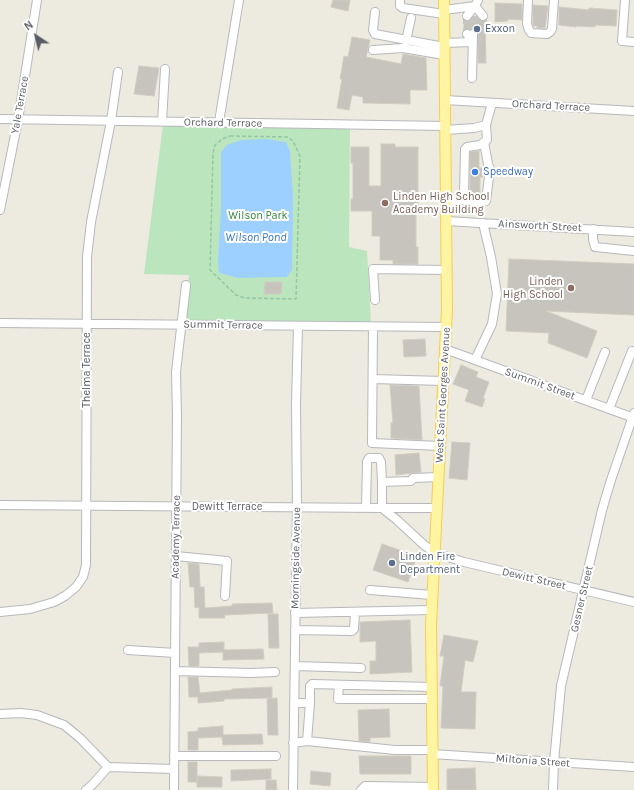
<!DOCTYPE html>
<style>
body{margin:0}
#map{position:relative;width:634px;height:790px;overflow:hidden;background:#edeae0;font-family:Karla,sans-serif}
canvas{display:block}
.north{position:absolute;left:16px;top:16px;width:40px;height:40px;-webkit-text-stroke:3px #fff;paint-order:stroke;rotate:325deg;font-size:11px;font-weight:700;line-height:16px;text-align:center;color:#595c62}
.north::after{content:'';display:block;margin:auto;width:14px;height:18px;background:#595c62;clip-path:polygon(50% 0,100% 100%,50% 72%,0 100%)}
</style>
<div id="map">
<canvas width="634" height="790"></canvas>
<div class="north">N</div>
</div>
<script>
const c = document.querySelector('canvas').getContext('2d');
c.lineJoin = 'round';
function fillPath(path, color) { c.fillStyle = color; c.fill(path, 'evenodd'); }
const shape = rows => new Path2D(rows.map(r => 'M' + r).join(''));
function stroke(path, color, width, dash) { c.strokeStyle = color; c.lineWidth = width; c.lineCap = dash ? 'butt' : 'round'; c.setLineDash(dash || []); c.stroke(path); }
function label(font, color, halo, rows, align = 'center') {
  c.font = font + ' Karla,sans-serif'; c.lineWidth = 4; c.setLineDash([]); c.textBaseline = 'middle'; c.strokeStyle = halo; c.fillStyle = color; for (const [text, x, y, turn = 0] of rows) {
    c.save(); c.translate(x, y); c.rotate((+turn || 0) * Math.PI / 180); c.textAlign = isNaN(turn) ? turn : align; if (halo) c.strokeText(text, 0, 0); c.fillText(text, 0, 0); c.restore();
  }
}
fillPath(shape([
 [163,124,350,126,349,247,367,251,371,324,185,323,189,275,144,274]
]), '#bbe6bd');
fillPath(shape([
 [266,139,286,142,290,151,293,197,292,270,287,277,238,278,219,273,218,261,221,209,221,152,227,145,241,140]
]), '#9dd0ff');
const building = shape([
 [333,0,350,0,348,11,331,7,333,0],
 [495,3,522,4,522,20,508,19,508,21,495,22,495,3],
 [533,5,548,6,545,28,537,28,537,26,533,26,533,5],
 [559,7,589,10,589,8,617,10,616,26,595,25,595,27,577,26,576,27,559,25,559,7],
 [473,17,477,17,481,21,485,21,486,63,478,63,478,31,474,29,464,29,464,22,469,21,473,17],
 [352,37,370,40,366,57,401,64,403,54,426,58,427,90,410,90,410,104,363,103,363,97,352,95,349,110,337,108,342,79,340,79,344,56,348,57,352,37],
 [139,66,159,68,154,96,134,94,139,66],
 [381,144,395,144,395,147,418,147,418,207,416,207,416,247,418,247,418,264,393,264,393,260,380,260,380,236,372,236,372,211,351,211,351,199,353,199,353,163,351,163,351,147,369,147,369,186,381,186,381,144],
 [479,151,479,168,484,168,484,170,483,177,480,177,480,194,470,194,470,152,479,151],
 [509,259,634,264,634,315,546,311,597,331,587,358,548,343,549,333,506,331,509,259],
 [265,282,282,282,281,294,264,294,265,282],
 [425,339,426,356,404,357,403,340,425,339],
 [461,365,478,372,476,377,489,382,483,398,485,399,482,407,465,401,469,390,453,384,461,365],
 [390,385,419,386,422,440,391,438,391,423,393,423,390,385],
 [452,442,470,443,467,480,449,478,452,442],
 [419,453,421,472,396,475,395,455,419,453],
 [382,544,417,556,408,582,373,570,382,544],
 [188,563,199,564,200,587,204,587,205,608,232,606,232,604,272,603,273,613,224,615,225,618,199,618,199,607,195,608,194,587,190,587,188,563],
 [268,614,278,614,279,648,269,648,268,614],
 [410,620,412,672,370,674,370,661,376,661,376,641,360,642,360,622,410,620],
 [444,635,478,641,473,662,465,660,461,692,476,692,475,729,441,728,443,686,440,686,444,656,440,656,444,635],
 [224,642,224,650,263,649,264,659,223,660,223,652,199,653,199,666,189,666,188,647,199,647,199,643,224,642],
 [188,677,198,677,200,693,232,690,232,689,272,687,272,698,224,699,224,701,198,703,198,697,189,697,188,677],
 [277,698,278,735,268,735,267,699,277,698],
 [389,709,390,737,370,738,370,742,359,741,358,710,389,709],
 [223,726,223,735,262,734,263,744,223,745,222,737,198,738,198,750,188,750,188,732,198,731,198,728,223,726],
 [359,756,411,756,411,774,360,774,359,756],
 [188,762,197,762,197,782,188,782,188,762],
 [475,768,476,790,447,790,447,769,475,768],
 [271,769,271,779,231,781,231,770,271,769],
 [311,771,331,773,330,786,310,784,311,771],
 [197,776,222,777,222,787,197,787,197,776],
 [266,780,276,780,277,790,266,790,266,780]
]);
fillPath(building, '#c7c4bd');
stroke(building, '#d1ccbe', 1);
stroke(shape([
 [467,16,467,34],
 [473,34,473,16],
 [474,41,483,34,483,16]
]), '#c8c6c0', 8, [8, 4]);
const minor = shape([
 [400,0,400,6,403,8,444,14],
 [528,0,527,24,529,30,531,33,547,34,550,32,552,29,554,0],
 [625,0,622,41,634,42],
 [475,6,483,16],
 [444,10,475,6,478,0],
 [375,12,373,30,375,34,444,47],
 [467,16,475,6],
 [406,41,411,18],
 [444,43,472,42,467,34],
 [373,50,403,48,444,55],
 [472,78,473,34],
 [445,100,634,111],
 [0,119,445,126],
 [162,122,165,69],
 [219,122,239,0],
 [445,130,474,128,486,125,492,103],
 [462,200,464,194,465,149,467,147,480,145,487,140,486,125],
 [446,205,462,200,478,203,486,201,490,169,488,164,484,142],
 [0,210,18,120,37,0],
 [446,221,634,232],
 [593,229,593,239,595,247,634,251],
 [375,300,373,269,447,270],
 [0,323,446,327],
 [373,327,372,443,440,446],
 [445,349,634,418],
 [475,360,492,324,497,294,491,257,483,223],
 [373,379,443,381],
 [586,400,605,352],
 [609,409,632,351],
 [382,482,382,508,437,508],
 [0,505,382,508,397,520,424,545,435,553,464,562,634,602],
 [366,508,367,462,369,458,379,458,381,462,382,482,411,481,413,478,439,477],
 [176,556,227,561,225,596],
 [370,590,432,595],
 [0,612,30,609,54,602,65,596,76,587,83,577,86,565,87,257,91,222,111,121,118,72],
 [295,613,431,610],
 [295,630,352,631,354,629,355,612],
 [128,650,175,653],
 [295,666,361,668],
 [175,671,251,673,275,672],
 [339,685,338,699,432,699],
 [294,703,310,703,310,686,312,684,431,687],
 [0,714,21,713,37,715,64,725,80,738,108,767,174,769],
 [307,741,310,703],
 [293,743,307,741,395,750,432,750],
 [432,754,634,767],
 [174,756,276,756],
 [86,790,93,784,108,767],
 [174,790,177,415,176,372,186,285],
 [293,790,297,507,296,404,298,326],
 [361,790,365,786,433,787],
 [553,790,554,762,561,686,602,510,611,480,634,413]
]);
const major = shape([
 [433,790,431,625,447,310,444,0]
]);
stroke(minor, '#b6b8bd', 10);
stroke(major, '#f6cf50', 12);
stroke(shape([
 [230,136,288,137,293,141,300,156,296,299,245,298,236,295,210,270,213,153,215,145,222,139,230,136]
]), '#93c7a4', 1.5, [4, 2]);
stroke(minor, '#fff', 8);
stroke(major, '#fff4a2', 10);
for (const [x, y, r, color] of [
 [477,29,4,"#5c6f8a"],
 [475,172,4,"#3f7fe0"],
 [385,203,4,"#8d6e63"],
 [571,288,4,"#8d6e63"],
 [392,563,4,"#5c6f8a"]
]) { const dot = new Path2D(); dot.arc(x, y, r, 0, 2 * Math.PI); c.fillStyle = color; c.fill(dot); stroke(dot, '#fff', 1.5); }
label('11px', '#4e5e75', '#fff', [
 ["Exxon",485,29],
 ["Linden Fire",400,557],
 ["Department",400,570]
], 'left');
label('11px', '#595c62', '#fff', [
 ["Yale Terrace",20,105,-80],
 ["Orchard Terrace",551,106,3],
 ["Orchard Terrace",223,123,1],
 ["Ainsworth Street",540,226,3],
 ["Summit Terrace",223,325,1],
 ["Thelma Terrace",87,370,-90],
 ["Summit Street",540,384,20],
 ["West Saint Georges Avenue",443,395,-87],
 ["Dewitt Terrace",227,507],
 ["Academy Terrace",176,537,-89],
 ["Morningside Avenue",296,558,-89],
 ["Dewitt Street",534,579,13],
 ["Gesner Street",582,599,-77],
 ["Miltonia Street",533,761,4]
]);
label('11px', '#366cbe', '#fff', [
 ["Speedway",483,172]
], 'left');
label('11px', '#785e54', '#fff', [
 ["Linden High School",393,197],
 ["Academy Building",393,210],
 ["Linden",563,282,"right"],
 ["High School",563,295,"right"]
], 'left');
label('11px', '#32873a', '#fff', [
 ["Wilson Park",258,216]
]);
label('italic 12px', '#3b74bd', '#fff', [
 ["Wilson Pond",256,238]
]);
</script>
